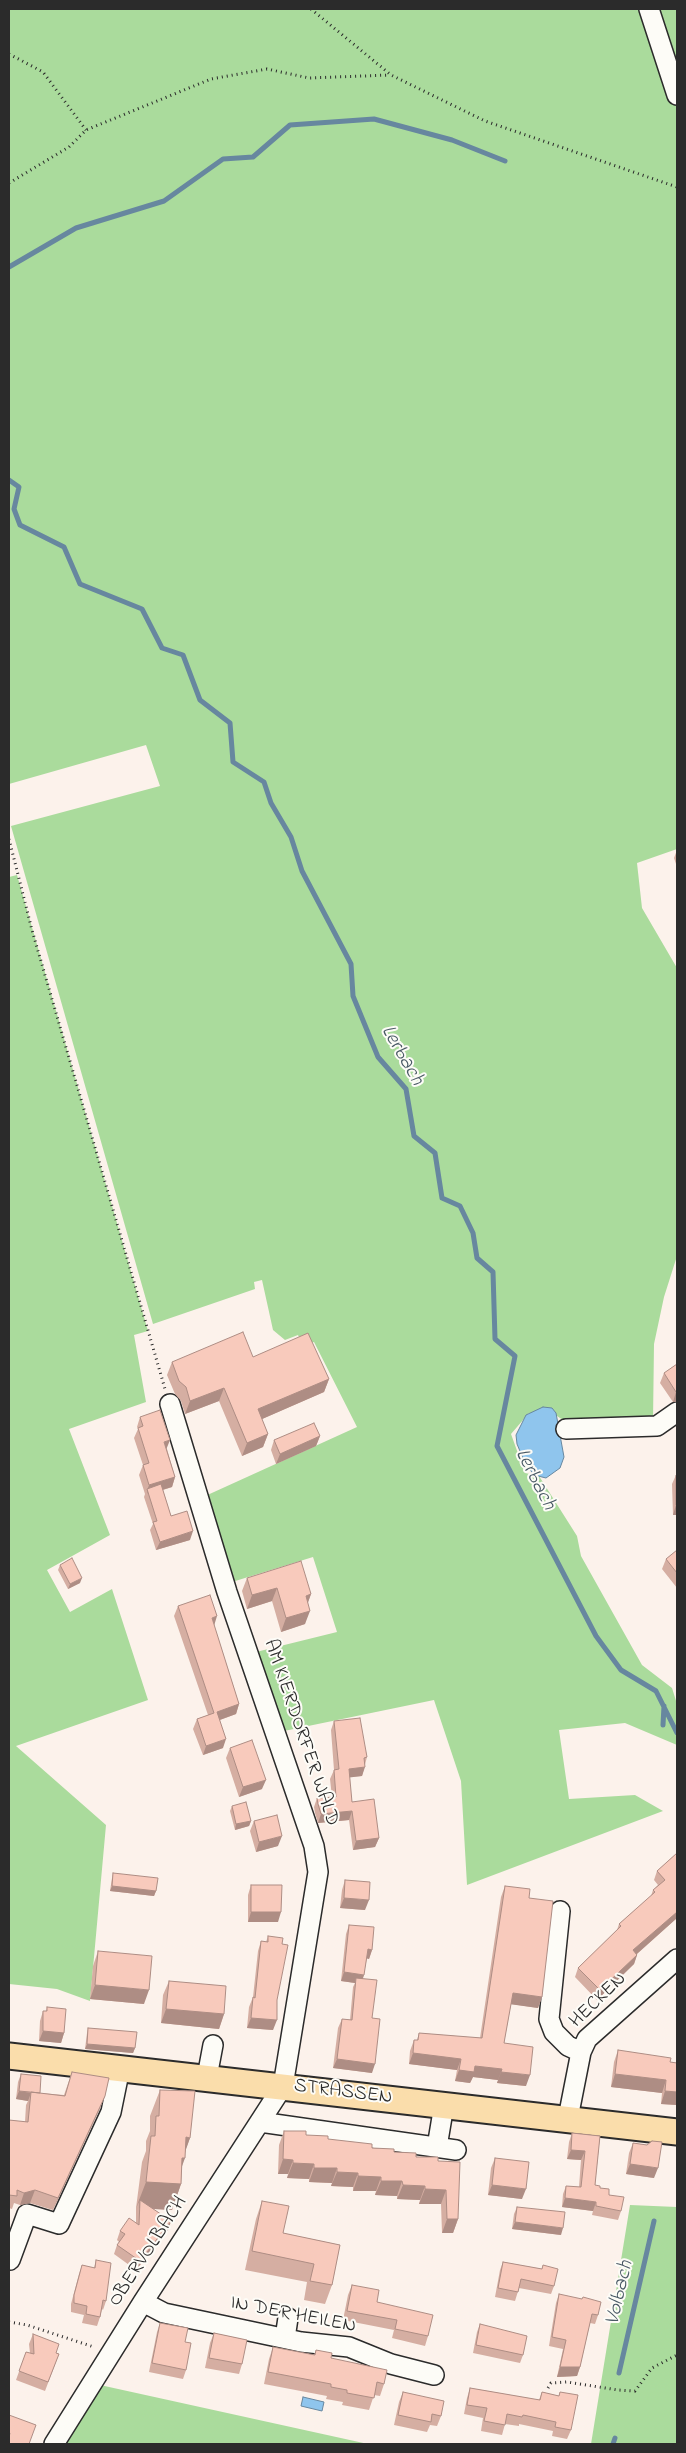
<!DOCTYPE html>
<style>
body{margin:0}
#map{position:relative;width:686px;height:2453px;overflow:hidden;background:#fcf2eb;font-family:"Indie Flower",sans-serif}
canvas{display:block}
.frame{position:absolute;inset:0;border:10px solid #2b2b2b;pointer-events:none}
</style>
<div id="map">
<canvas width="686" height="2453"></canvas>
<div class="frame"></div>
</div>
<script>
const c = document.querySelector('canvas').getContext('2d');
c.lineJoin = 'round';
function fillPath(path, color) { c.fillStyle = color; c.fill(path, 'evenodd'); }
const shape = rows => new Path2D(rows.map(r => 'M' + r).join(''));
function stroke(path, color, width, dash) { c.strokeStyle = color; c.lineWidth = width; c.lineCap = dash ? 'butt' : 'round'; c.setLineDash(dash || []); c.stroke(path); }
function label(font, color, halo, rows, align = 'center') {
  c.font = font + ' "Indie Flower",sans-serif'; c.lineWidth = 4; c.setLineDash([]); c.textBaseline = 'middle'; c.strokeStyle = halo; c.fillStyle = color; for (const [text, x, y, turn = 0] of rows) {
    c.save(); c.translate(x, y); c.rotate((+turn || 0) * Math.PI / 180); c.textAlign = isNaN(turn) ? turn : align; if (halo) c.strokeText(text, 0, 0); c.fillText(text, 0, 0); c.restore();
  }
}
fillPath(shape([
 [9,9,677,9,677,849,637,863,642,908,677,968,677,1256,664,1297,654,1344,653,1421,566,1422,557,1416,529,1413,511,1434,525,1473,539,1476,577,1536,581,1556,642,1665,672,1688,677,1704,677,1745,625,1723,559,1730,569,1799,635,1795,663,1811,467,1885,461,1781,434,1700,284,1731,256,1652,337,1632,313,1557,232,1582,203,1497,357,1427,314,1342,303,1346,298,1335,285,1340,273,1330,262,1280,254,1282,255,1289,153,1324,11,826,160,786,146,745,9,784],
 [17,875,148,1331,134,1335,146,1402,69,1429,110,1535,47,1570,70,1612,112,1589,148,1700,16,1746,106,1825,90,2001,57,1989,9,1984,9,877],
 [630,2205,677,2207,677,2444,591,2444],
 [100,2385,368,2444,59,2444]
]), '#aadb9c');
const water = shape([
 [543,1407,552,1408,556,1413,564,1457,560,1468,546,1478,534,1475,525,1463,517,1444,516,1435,526,1415,543,1407],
 [303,2397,324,2402,322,2411,301,2406,303,2397]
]);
fillPath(water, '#8fc5ed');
stroke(water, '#67879f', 1);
stroke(shape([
 [9,267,76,228,164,201,223,159,253,157,290,125,374,119,452,140,505,161],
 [9,480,19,487,14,509,20,525,64,547,80,584,142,609,162,648,183,655,200,700,230,723,233,762,264,782,271,803,291,837,302,871,351,964,353,996,378,1057,406,1089,414,1136,435,1153,442,1198,460,1206,473,1233,477,1258,493,1272,495,1339,515,1356,497,1446,596,1636,621,1670,656,1691,677,1733],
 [663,1725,664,1706],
 [619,2373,654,2221],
 [613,2444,615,2438]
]), '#67879f', 5);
const minor = shape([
 [649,9,677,95],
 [566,1429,657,1426,677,1412],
 [560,1911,549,2019,554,2032,568,2046,581,2052],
 [207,2077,213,2045],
 [568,2118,581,2052,587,2039,677,1959],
 [260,2122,456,2150],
 [437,2147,444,2105],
 [10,2260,27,2214,59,2224,111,2112,120,2068],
 [143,2302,164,2313,301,2342,349,2347,391,2364,434,2375],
 [285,2338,288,2318],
 [54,2444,143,2302,283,2086,318,1872,314,1846,227,1592,170,1404]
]);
const major = shape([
 [9,2056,677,2132]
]);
stroke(minor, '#2b2b2b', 22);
stroke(major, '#2b2b2b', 29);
stroke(shape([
 [311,9,391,75,485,121,677,187],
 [9,54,43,72,86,130],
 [9,183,69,147,86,130,211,79,267,69,309,78,390,75],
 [9,839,32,930,165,1389],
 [9,2322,27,2325,94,2347],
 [548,2388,551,2383,567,2382,618,2390,635,2391,652,2368,677,2355]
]), '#2b2b2b', 3, [1, 4]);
stroke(minor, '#fdfcf7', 19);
stroke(major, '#faddab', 25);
fillPath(shape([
 [677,850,677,867,674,858],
 [253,1357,329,1379,324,1392,262,1419,268,1434,263,1447,242,1456,219,1401,185,1414,181,1401,175,1394,167,1375,172,1362],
 [677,1364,677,1402,673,1402,660,1383,664,1373],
 [140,1417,167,1449,175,1477,172,1487,163,1490,171,1516,190,1540,156,1550,150,1530,153,1524,144,1497,145,1494,139,1475,143,1465,134,1438,138,1429,137,1427],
 [320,1436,316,1446,276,1464,271,1450,274,1440],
 [676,1475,677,1515,673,1515,672,1484],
 [677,1550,677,1588,662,1569,666,1559],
 [60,1565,80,1583,68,1589,58,1570],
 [247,1578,311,1594,308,1602,305,1624,281,1632,272,1601,247,1609,242,1591],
 [178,1606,214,1625,239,1704,236,1714,220,1720,223,1748,203,1755,193,1729,197,1719,208,1715,174,1616],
 [334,1721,367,1757,362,1776,349,1777,352,1802,379,1838,375,1847,353,1850,349,1820,318,1823,315,1813,314,1807,317,1798,332,1797,330,1779,334,1770,331,1730],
 [230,1748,262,1789,239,1797,226,1758],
 [232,1806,251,1821,249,1826,235,1830,230,1811],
 [254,1821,278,1846,256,1852,250,1831],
 [677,1853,677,1918,637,1954,637,1955,634,1964,597,2000,575,1977,578,1968,617,1930,619,1924,651,1896,653,1890,658,1885,654,1880,657,1871],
 [113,1873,156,1891,154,1896,110,1891,112,1878],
 [345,1880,365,1910,340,1908,342,1890],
 [251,1885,278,1922,248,1922,248,1895],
 [505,1886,529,1898,542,1997,538,2008,511,2004,504,2043,526,2086,497,2083,498,2080,473,2077,470,2083,455,2081,457,2070,409,2064,410,2051,414,2040,417,2040,419,2033,480,2038,501,1897],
 [349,1925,372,1950,369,1959,367,1958,363,1978,372,2018,372,2073,333,2068,338,2028,342,2019,350,2020,353,1987,355,1983,341,1981,346,1934],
 [268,1936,277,2000,273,2030,247,2028,249,2007,253,1997,258,1951,261,1941,266,1942],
 [98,1951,144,2004,90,1999,93,1966],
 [169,1981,224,2014,219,2029,161,2023,163,1995],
 [47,2007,64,2033,61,2043,39,2041,40,2021,43,2011,46,2011],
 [88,2028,135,2048,133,2053,85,2049,87,2033],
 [618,2050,670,2062,677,2063,677,2105,661,2104,662,2093,611,2087,614,2062],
 [72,2072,100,2108,53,2210,30,2203,20,2205,14,2203,12,2209,9,2208,9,2120,25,2122,26,2105,28,2101,16,2099,18,2082,21,2074,40,2093,64,2095],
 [160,2090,190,2138,185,2151,182,2165,181,2184,172,2210,153,2209,171,2221,168,2230,136,2270,114,2254,117,2245,119,2242,117,2240,120,2231,136,2223,136,2208,142,2162,146,2151,146,2141,150,2131,150,2116],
 [284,2131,438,2161,458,2219,453,2233,442,2233,441,2204,419,2204,420,2200,397,2199,397,2196,375,2195,376,2191,353,2191,353,2187,331,2186,332,2183,309,2182,309,2179,287,2178,288,2174,278,2174,279,2145],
 [572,2133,600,2136,595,2185,600,2188,609,2195,621,2211,618,2220,592,2215,593,2211,562,2207,563,2194,566,2186,579,2187,581,2160,567,2159,569,2142],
 [633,2143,647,2145,654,2178,626,2174,629,2153],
 [495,2158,522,2199,488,2195,491,2168],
 [262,2201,283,2233,340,2245,332,2285,325,2304,304,2300,307,2282,245,2270,256,2219],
 [517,2207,561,2235,512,2229,514,2214],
 [96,2260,106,2301,103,2310,102,2309,100,2317,97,2326,82,2323,84,2315,71,2312,71,2304,79,2274,82,2265,94,2268],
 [503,2262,542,2269,543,2265,554,2286,551,2294,519,2288,515,2301,495,2297,500,2270],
 [352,2285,428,2336,425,2346,392,2338,394,2330,343,2320,348,2295],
 [559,2294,598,2315,595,2324,590,2323,580,2367,577,2376,557,2377,563,2349,549,2346,556,2303],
 [160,2323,185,2342,186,2370,183,2379,149,2372,157,2332],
 [480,2324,523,2355,520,2363,473,2353,477,2332],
 [214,2333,242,2364,239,2374,205,2368,210,2343],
 [33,2334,56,2353,59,2354,45,2391,16,2380,26,2352,30,2353,29,2344],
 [273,2347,314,2355,316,2350,331,2358,384,2384,380,2396,374,2395,369,2410,342,2405,343,2402,326,2399,327,2396,264,2384,269,2359],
 [470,2388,539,2400,542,2392,559,2396,560,2392,571,2430,567,2439,552,2436,553,2431,519,2424,519,2426,505,2424,502,2435,481,2431,483,2418,464,2414,467,2398],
 [403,2392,441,2416,437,2426,430,2425,427,2432,394,2425,399,2402]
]), '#d5aea2');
fillPath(shape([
 [329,1379,324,1392,253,1423,258,1409],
 [224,1388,219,1401,185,1414,190,1401],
 [676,1392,677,1392,677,1402,673,1402],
 [268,1434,263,1447,242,1456,247,1443],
 [320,1436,316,1446,276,1464,280,1454],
 [170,1440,166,1450,164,1442],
 [175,1477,172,1487,148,1494,147,1491,149,1485],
 [676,1505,677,1505,677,1515,673,1515],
 [193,1531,190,1540,156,1550,160,1542],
 [82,1578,80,1583,68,1589,70,1584],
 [277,1588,272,1601,247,1609,252,1595],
 [311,1594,306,1608,306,1596],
 [310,1611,305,1624,281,1632,286,1618],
 [217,1616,214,1626,212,1618],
 [239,1704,236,1714,214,1722,217,1712],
 [226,1739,223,1748,203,1755,206,1746],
 [365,1767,362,1776,345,1778,349,1769],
 [266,1780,262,1789,239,1797,243,1787],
 [352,1811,349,1820,318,1823,321,1814],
 [251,1821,249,1826,235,1830,236,1824],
 [282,1836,278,1846,256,1852,259,1842],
 [379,1838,375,1847,353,1850,356,1841],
 [112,1886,156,1891,154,1896,110,1891],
 [344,1898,369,1900,365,1910,340,1908],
 [251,1912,281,1912,278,1922,248,1922],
 [677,1912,677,1918,630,1960,633,1950],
 [368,1949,372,1950,369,1959,365,1958],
 [637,1955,634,1964,597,2000,600,1990],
 [344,1972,364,1975,361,1984,356,1978,355,1983,341,1981],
 [95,1985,149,1990,144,2004,90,1999],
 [513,1993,542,1997,538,2008,509,2004],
 [166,2009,224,2014,219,2029,161,2023],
 [251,2018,277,2020,273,2030,247,2028],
 [43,2031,64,2033,61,2043,39,2041],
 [87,2044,135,2048,133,2053,85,2049],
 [413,2053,461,2059,457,2070,409,2064],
 [337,2059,375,2064,372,2073,333,2068],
 [475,2066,502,2069,498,2080,473,2077,470,2083,455,2081,459,2070],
 [501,2072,530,2075,526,2086,497,2083],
 [615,2074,666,2080,662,2093,611,2087],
 [19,2091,31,2093,28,2101,16,2099],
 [665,2091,677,2092,677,2105,661,2104],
 [105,2096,100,2108,53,2210,58,2198],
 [186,2137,190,2138,183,2158,185,2158,176,2183,181,2184,172,2210,139,2208,140,2200,136,2208,146,2182],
 [571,2150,585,2151,581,2160,567,2159],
 [283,2159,293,2160,288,2174,278,2174],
 [293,2163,314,2164,309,2179,287,2178],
 [630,2164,658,2168,654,2178,626,2174],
 [314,2168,337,2168,332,2183,309,2182],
 [337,2172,358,2173,353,2187,331,2186],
 [358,2176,381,2177,376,2191,353,2191],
 [381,2181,402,2181,397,2196,375,2195],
 [403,2185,425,2186,420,2200,397,2199],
 [492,2185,526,2189,522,2199,488,2195],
 [425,2189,446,2190,441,2204,419,2204],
 [35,2190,30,2203,20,2205,24,2193],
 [565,2198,596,2202,593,2211,562,2207],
 [447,2219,458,2219,453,2233,442,2233],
 [171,2221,168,2230,136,2270,140,2261],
 [515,2222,563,2228,561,2235,512,2229],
 [560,2367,580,2367,577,2376,557,2377]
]), '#ae8d84');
const building = shape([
 [243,1332,253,1357,308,1333,329,1379,258,1409,268,1434,247,1443,224,1388,190,1401,186,1387,179,1381,172,1362,243,1332],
 [677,1364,677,1392,676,1392,664,1373,677,1364],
 [160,1410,170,1440,164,1442,175,1477,149,1485,143,1465,149,1463,138,1428,143,1426,140,1417,160,1410],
 [314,1423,320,1436,280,1454,274,1440,314,1423],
 [677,1474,677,1505,676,1505,676,1475,677,1474],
 [161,1484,171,1516,187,1511,193,1531,160,1542,153,1522,157,1521,147,1489,161,1484],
 [677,1550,677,1573,666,1559,677,1550],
 [72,1558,82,1578,70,1584,60,1565,72,1558],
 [301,1561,311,1594,306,1596,310,1611,286,1618,277,1588,252,1595,247,1578,301,1561],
 [210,1595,217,1616,212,1618,239,1704,217,1712,226,1739,206,1746,197,1719,214,1713,178,1606,210,1595],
 [360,1718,367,1757,364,1758,365,1767,349,1769,352,1802,374,1799,379,1838,356,1841,352,1811,321,1814,318,1804,317,1798,336,1797,334,1770,339,1769,334,1721,360,1718],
 [252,1740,266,1780,243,1787,230,1748,252,1740],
 [246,1802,251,1821,236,1824,232,1806,246,1802],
 [277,1815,282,1836,259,1842,254,1821,277,1815],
 [677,1853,677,1912,633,1950,637,1955,600,1990,578,1968,621,1926,619,1924,655,1892,653,1890,665,1880,657,1871,677,1853],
 [113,1873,158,1878,156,1891,112,1886,113,1873],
 [345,1880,370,1882,369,1900,344,1898,345,1880],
 [251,1885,282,1885,281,1912,251,1912,251,1885],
 [505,1886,530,1889,529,1898,553,1901,542,1997,513,1993,504,2043,533,2047,530,2075,501,2072,502,2069,475,2066,474,2072,459,2070,461,2059,413,2053,414,2040,418,2040,419,2033,482,2038,505,1886],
 [349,1925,374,1927,372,1950,368,1949,364,1975,344,1972,349,1925],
 [268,1936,283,1938,282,1944,288,1945,277,2000,277,2020,251,2018,253,1997,255,1998,261,1941,268,1942,268,1936],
 [98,1951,152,1956,149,1990,95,1985,98,1951],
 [356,1978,377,1980,372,2018,380,2019,375,2064,337,2059,342,2019,352,2020,356,1978],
 [169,1981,226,1986,224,2014,166,2009,169,1981],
 [47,2007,66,2009,64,2033,43,2031,43,2011,47,2011,47,2007],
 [88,2028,137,2032,135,2048,87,2044,88,2028],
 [618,2050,671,2058,670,2062,677,2063,677,2092,665,2091,666,2080,615,2074,618,2050],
 [72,2072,109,2078,105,2096,58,2198,35,2190,24,2193,17,2190,17,2196,9,2195,9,2120,28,2122,31,2092,65,2096,72,2072],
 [21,2074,41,2076,40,2093,19,2091,21,2074],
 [160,2090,195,2091,190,2138,186,2137,185,2158,182,2158,181,2184,146,2182,151,2136,155,2136,156,2116,159,2116,160,2090],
 [284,2131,306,2131,306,2135,328,2136,328,2139,372,2144,372,2148,394,2149,394,2152,416,2153,416,2157,438,2157,438,2161,460,2162,458,2219,447,2219,446,2190,425,2189,425,2186,403,2185,402,2181,381,2181,381,2177,358,2176,358,2173,337,2172,337,2168,314,2168,314,2164,293,2163,293,2160,283,2159,284,2131],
 [572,2133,600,2136,595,2185,600,2186,600,2188,609,2189,609,2195,624,2197,621,2211,596,2206,596,2202,565,2198,566,2186,581,2187,585,2151,571,2150,572,2133],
 [652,2141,662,2142,658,2168,630,2164,633,2143,647,2145,652,2141],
 [495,2158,529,2162,526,2189,492,2185,495,2158],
 [140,2200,171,2221,140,2261,117,2245,125,2234,120,2231,129,2218,139,2225,140,2200],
 [262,2201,289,2206,283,2233,340,2245,332,2285,310,2281,314,2264,252,2251,262,2201],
 [517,2207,565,2212,563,2228,515,2222,517,2207],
 [96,2260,111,2263,106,2301,103,2300,100,2317,86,2314,87,2306,74,2303,74,2295,82,2265,95,2268,96,2260],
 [503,2262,542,2269,543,2265,558,2269,554,2286,521,2279,518,2292,498,2288,503,2262],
 [352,2285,379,2290,377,2302,433,2315,428,2336,395,2329,397,2320,347,2311,352,2285],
 [559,2294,582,2299,583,2297,601,2302,598,2315,592,2314,580,2367,560,2367,566,2340,552,2337,559,2294],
 [160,2323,188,2328,185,2342,191,2343,186,2370,152,2363,160,2323],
 [480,2324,527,2336,523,2355,476,2345,480,2324],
 [214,2333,247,2340,242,2364,209,2358,214,2333],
 [33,2334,59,2344,56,2353,59,2354,48,2382,19,2371,26,2352,34,2354,33,2334],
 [273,2347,315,2355,316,2350,332,2353,331,2358,387,2370,384,2384,377,2382,374,2398,347,2393,347,2390,331,2387,331,2384,268,2372,273,2347],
 [470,2388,540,2400,542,2392,559,2396,560,2392,578,2395,571,2430,555,2427,556,2422,523,2415,522,2417,507,2414,505,2425,484,2421,487,2408,467,2405,470,2388],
 [403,2392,444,2401,441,2416,432,2414,431,2422,398,2415,403,2392],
 [9,2415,36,2425,29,2444,9,2444,9,2437,10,2433,9,2432,9,2415]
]);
fillPath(building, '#f8cabc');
stroke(building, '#ae8d84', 1);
label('20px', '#2b2b2b', '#fdfcf7', [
 ["AM KIERDORFER WALD",300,1733,71],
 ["HECKEN",599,2001,-44],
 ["STRASSEN",343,2093,7],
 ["OBERVOLBACH",149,2252,-57],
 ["IN DER HEILEN",293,2316,11]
]);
label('italic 21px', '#495965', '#fdfcf7', [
 ["Lerbach",401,1056,60],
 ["Lerbach",534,1480,63],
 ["Volbach",621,2293,-77]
]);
</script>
